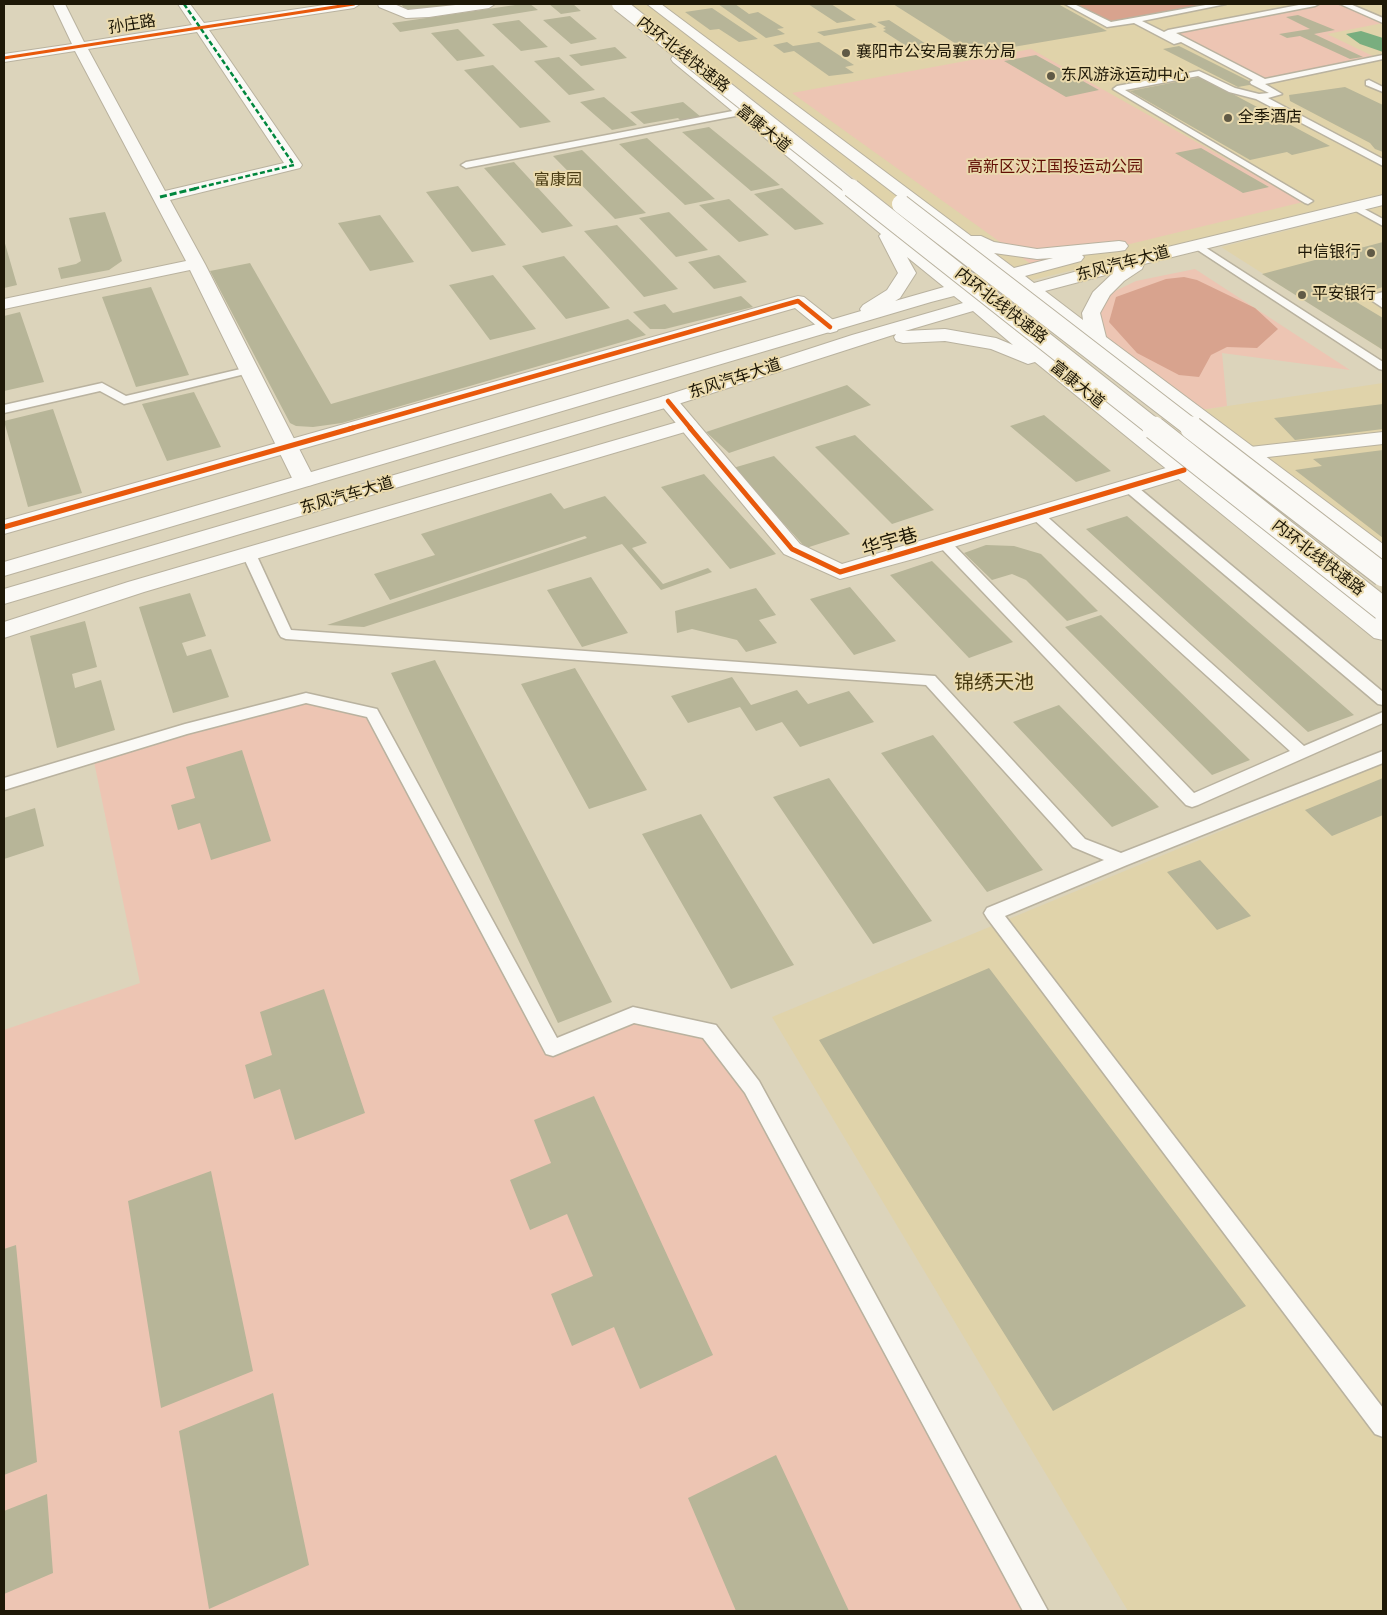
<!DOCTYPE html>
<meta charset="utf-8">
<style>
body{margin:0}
#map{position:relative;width:1387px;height:1615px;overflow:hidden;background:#dcd4bb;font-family:"Space Grotesk",sans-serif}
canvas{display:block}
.frame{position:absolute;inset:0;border:5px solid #1e1807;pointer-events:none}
</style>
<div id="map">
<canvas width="1387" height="1615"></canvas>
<div class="frame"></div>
</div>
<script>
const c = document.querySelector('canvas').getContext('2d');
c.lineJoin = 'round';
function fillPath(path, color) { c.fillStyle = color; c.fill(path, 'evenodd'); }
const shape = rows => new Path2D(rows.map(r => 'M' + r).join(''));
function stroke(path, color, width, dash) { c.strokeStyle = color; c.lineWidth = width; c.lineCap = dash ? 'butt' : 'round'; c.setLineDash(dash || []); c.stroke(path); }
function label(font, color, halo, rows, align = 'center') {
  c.font = font + ' "Space Grotesk","Noto Sans SC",sans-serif'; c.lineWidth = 4; c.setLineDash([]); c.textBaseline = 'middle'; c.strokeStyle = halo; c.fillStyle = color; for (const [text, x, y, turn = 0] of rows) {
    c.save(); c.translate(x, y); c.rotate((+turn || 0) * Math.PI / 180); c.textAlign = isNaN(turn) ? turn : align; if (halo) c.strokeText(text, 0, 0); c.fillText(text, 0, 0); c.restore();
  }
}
fillPath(shape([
 [631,4,1383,4,1383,194,996,289],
 [1383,206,1383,350,1221,247],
 [1383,383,1383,552,1194,411],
 [1383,764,1383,1611,1128,1611,772,1017]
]), '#e0d3aa');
fillPath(shape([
 [1315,4,1344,4,1383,21,1383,23,1327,34,1377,58,1264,82,1168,32],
 [1031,49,1303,202,1035,267,792,93],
 [1195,269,1350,370,1222,353,1227,406,1194,411,1107,346,1100,314,1111,293,1136,281],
 [306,698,372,713,553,1048,633,1015,709,1031,841,1249,1035,1611,4,1611,4,1030,140,983,93,757]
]), '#edc5b3');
fillPath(shape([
 [1069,4,1222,4,1110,25],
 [1184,277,1197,280,1255,308,1278,329,1257,348,1227,347,1211,355,1199,377,1179,375,1137,353,1109,322,1116,297,1166,279]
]), '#d8a38e');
fillPath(shape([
 [1361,31,1383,38,1383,52,1360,44,1346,34]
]), '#79ae7f');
fillPath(shape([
 [401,4,469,4,469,5,428,11,405,9],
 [522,4,530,4,538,10,400,32,392,23],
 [549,4,573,4,581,11,561,14],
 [718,4,735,4,749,14,758,12,784,28,777,29,785,34,766,38],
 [808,4,831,4,856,20,837,23],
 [893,4,1058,4,1107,31,972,54],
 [712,8,758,39,739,42,719,29,710,30,685,12],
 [1298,15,1335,30,1314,34,1363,57,1350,59,1300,36,1287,38,1279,34,1310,29,1286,17],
 [570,16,597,39,571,44,543,20],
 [519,20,548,47,521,51,492,24],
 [889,20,940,53,922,56,883,31,886,30,883,28,886,27,877,22],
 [871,23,877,27,824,36,817,32],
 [458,29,485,56,457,61,431,33],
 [787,42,793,46,819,42,854,65,845,67,854,73,829,76,794,51,784,53,773,45],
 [1179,46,1255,84,1238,87,1163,49],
 [615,47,627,58,581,66,569,55],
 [1036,55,1099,90,1066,97,1004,61],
 [559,57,595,90,569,95,534,61],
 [493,65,551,122,520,128,464,70],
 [1201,77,1330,146,1292,155,1287,152,1250,160,1130,91],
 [1345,87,1383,105,1383,152,1375,149,1370,143,1290,101,1289,95],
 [604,97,637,125,612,130,580,102],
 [683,102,701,117,681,121,678,118,644,124,630,112],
 [709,127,780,185,751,191,682,132],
 [647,138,715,199,685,205,619,144],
 [1201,148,1269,187,1243,193,1175,153],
 [582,150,646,213,615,219,553,156],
 [514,162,573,226,542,233,484,168],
 [458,186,506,245,472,252,426,192],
 [782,188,824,224,795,230,754,194],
 [729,199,769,235,739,242,699,205],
 [105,212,122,261,109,270,61,279,58,268,76,264,81,261,69,218],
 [669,212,708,250,676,257,639,218],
 [380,215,414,262,370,271,338,223],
 [617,225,678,289,644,297,584,231],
 [4,240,17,285,4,288],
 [1383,242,1383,287,1348,297,1383,318,1383,350,1262,274],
 [719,255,747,282,714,289,688,262],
 [564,256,610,308,566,319,522,266],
 [250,263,331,404,628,319,646,335,342,423,313,427,296,426,290,423,210,271],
 [493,275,536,329,490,340,449,285],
 [151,287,189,375,136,387,102,297],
 [741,296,753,307,665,329,650,329,633,312,665,304,673,313],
 [20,312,44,382,4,391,4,316],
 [847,385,871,405,729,453,706,432],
 [194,392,221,447,167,461,142,404],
 [1383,404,1383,429,1295,440,1274,418],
 [53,409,82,493,28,507,4,421],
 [1044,415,1111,471,1076,482,1010,426],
 [855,435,934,510,892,524,815,447],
 [1383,450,1383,538,1295,470,1322,466,1313,459],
 [774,456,850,534,806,548,733,468],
 [704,474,776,554,730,569,661,487],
 [551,493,564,509,605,496,647,543,632,548,663,584,708,568,712,572,661,590,622,544,364,627,327,625,587,538,585,536,390,600,374,574,435,555,421,534],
 [1127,516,1354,715,1308,732,1086,529],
 [986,545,1014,546,1041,554,1098,611,1067,621,1026,580,1012,574,992,580,964,553],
 [932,561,1013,642,969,658,890,575],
 [591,577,628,633,582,647,547,590],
 [850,587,896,641,854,655,810,599],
 [756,588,776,615,759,620,777,643,746,652,737,640,692,629,677,633,675,611],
 [190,593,206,636,182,643,187,656,211,649,229,697,173,713,139,607],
 [1101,615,1250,760,1212,775,1065,627],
 [85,621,97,667,72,674,75,688,101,680,115,730,57,748,30,636],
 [435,660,612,1002,558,1023,391,673],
 [575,668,647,790,589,809,521,684],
 [732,677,751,705,797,690,808,704,849,691,874,722,800,747,782,722,756,731,740,707,688,723,671,696],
 [1059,705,1159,807,1112,827,1013,722],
 [933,735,1043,870,987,892,881,753],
 [242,750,271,841,211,860,200,823,178,830,171,805,195,798,186,767],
 [829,778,932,921,873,944,773,797],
 [1383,778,1383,815,1332,836,1305,810],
 [35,808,44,846,4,859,4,818],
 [701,814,794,965,731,989,642,834],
 [1200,860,1251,916,1217,930,1167,872],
 [989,968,1246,1306,1053,1411,819,1040],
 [324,989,365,1113,295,1140,280,1089,254,1099,245,1065,272,1055,260,1012],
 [594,1096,713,1355,640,1389,614,1327,572,1346,551,1294,593,1276,567,1214,530,1230,510,1180,551,1163,534,1120],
 [211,1171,253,1371,161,1408,128,1201],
 [16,1245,37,1462,4,1475,4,1249],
 [273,1393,309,1565,209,1609,179,1431],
 [776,1455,849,1611,736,1611,688,1498],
 [47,1494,53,1573,4,1594,4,1511]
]), '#b7b598');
const service = shape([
 [1065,4,1074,4,1111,22,1211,4,1226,4,1142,21,1164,32,1168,30,1304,4,1319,4,1315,6,1176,33,1265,79,1383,55,1383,59,1265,84,1282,94,1268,98,1383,159,1383,166,1256,99,1229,92,1198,76,1125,90,1313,201,1308,204,1305,203,1113,89,1117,86,1199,71,1235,88,1259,94,1269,93,1251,84,1250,82,1253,80,1181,42,1174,44,1134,23,1107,27,1065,4],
 [1340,4,1350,4,1383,18,1383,23,1340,4],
 [1369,80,1383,87,1383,92,1366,85,1366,81,1369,80],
 [743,109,747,112,746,114,466,168,461,165,466,162,743,109],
 [1355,204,1383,219,1383,226,1352,209,1352,205,1355,204],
 [1197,242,1383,362,1383,370,1379,369,1193,247,1193,243,1197,242],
 [1383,292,1383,298,1381,299,1383,300,1383,308,1368,298,1369,296,1383,292],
 [249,367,253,368,255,370,253,372,124,404,100,391,4,413,4,405,102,383,126,396,249,367],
 [1129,483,1134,484,1383,692,1383,705,1378,704,1124,490,1123,487,1129,483],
 [1037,511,1042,512,1304,746,1383,712,1383,723,1198,805,1192,807,1186,805,939,546,937,543,939,540,949,540,1194,793,1290,751,1032,518,1030,515,1037,511],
 [249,550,256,554,291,630,935,676,1085,839,1121,853,1383,751,1383,763,1127,865,1005,916,1383,1408,1383,1437,1375,1434,987,918,984,913,987,908,1104,860,1073,847,926,685,286,639,281,637,279,634,242,554,249,550],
 [306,693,377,709,557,1038,633,1007,716,1025,759,1081,1048,1611,1023,1611,745,1093,703,1038,634,1023,553,1056,546,1054,367,717,306,703,187,734,4,790,4,778,185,724,306,693]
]);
const minor = shape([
 [53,4,65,4,84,42,192,25,178,4,190,4,204,23,331,4,360,4,354,8,209,30,302,165,300,168,170,200,205,264,315,480,312,485,304,486,296,485,293,480,190,270,4,309,4,299,186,261,75,51,4,62,4,54,72,44,53,4],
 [197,32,284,163,165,191,88,49,197,32],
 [378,4,394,4,408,10,465,4,495,4,489,8,429,17,406,18,379,7,378,4],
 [668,395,675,397,800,544,842,564,1176,465,1184,464,1192,465,1195,470,1192,475,917,558,840,579,784,554,661,405,658,401,661,397,668,395],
 [1383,432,1383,444,1250,459,1243,457,1239,453,1243,449,1250,447,1383,432]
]);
const tertiary = shape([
 [798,296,804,297,837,323,839,327,837,331,830,333,823,331,795,308,4,534,4,520,798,296],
 [688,419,695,421,698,425,695,429,144,592,4,638,4,622,128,582,688,419]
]);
const primary = shape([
 [647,4,661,4,971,236,981,236,994,242,1037,249,1119,241,1125,242,1128,246,1125,250,1119,251,1082,255,1084,257,1081,261,1025,276,1034,283,1147,252,1383,195,1383,205,1144,264,1142,269,1124,281,1110,295,1100,313,1106,337,1383,544,1383,562,1375,560,1028,296,990,307,1383,620,1383,640,1374,638,1035,362,1028,364,991,349,945,341,903,343,896,341,894,337,896,334,675,405,4,604,4,589,661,397,852,335,963,303,954,296,931,302,4,576,4,562,861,311,860,309,863,305,887,290,898,273,879,236,881,234,673,62,671,59,673,56,683,56,960,283,998,273,647,4],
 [994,253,1037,259,1053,258,1014,268,994,253],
 [907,257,944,287,895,301,900,298,916,273,907,257],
 [1113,273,1093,292,1082,313,1083,320,1045,291,1113,273],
 [1008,281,1018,288,980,298,971,291,1008,281],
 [973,311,1013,345,996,338,945,329,905,331,973,311]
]);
stroke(service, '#b9b29f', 3);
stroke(minor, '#b9b29f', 2);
stroke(tertiary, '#b9b29f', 2);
stroke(primary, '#b9b29f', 2);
fillPath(service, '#faf9f5');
fillPath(minor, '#faf9f5');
fillPath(tertiary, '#faf9f5');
fillPath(primary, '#faf9f5');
const trunkBridgeFar2 = shape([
 [619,4,853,189]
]);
const trunkBridgeFar1 = shape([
 [851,188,1156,429],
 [901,204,1193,429]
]);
const trunkBridge = shape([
 [1154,428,1383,609],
 [1192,428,1383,575]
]);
stroke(trunkBridgeFar2, '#b9b29f', 16, []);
stroke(trunkBridgeFar1, '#b9b29f', 20, []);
stroke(trunkBridge, '#b9b29f', 25, []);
stroke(trunkBridgeFar2, '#faf9f5', 14);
stroke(trunkBridgeFar1, '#faf9f5', 18);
stroke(trunkBridge, '#faf9f5', 23);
stroke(shape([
 [184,4,294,165,193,189]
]), '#00873e', 2.5, [5, 2.5]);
stroke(shape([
 [160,197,198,188]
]), '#00873e', 3, [7, 3]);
stroke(shape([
 [4,58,354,4]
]), '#e8590c', 3);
stroke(shape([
 [668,401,691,429],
 [349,429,798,301,830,327]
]), '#e8590c', 4.5);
stroke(shape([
 [690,428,792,549,840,572,1184,470],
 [4,527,353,428]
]), '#e8590c', 5);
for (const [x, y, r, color] of [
 [846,53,5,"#605a46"],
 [1051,76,5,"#605a46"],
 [1228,118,5,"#605a46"],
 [1371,253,5,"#605a46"],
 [1302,295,5,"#605a46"]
]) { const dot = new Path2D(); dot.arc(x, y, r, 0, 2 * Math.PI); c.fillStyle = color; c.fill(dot); stroke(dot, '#eadaad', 2); }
label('16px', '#1e1807', '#eadaad', [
 ["孙庄路",132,25,-9],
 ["内环北线快速路",683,55,38],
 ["富康大道",763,129,39],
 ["东风汽车大道",1123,264,-15],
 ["内环北线快速路",1001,306,38],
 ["东风汽车大道",735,379,-18],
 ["富康大道",1077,385,39],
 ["东风汽车大道",347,496,-16],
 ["内环北线快速路",1318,558,38]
]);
label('16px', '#1e1807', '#eadaad', [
 ["襄阳市公安局襄东分局",856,53],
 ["东风游泳运动中心",1061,76],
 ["全季酒店",1238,118],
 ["中信银行",1361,253,"right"],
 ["平安银行",1312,295]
], 'left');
label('16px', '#610e04', '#eadaad', [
 ["高新区汉江国投运动公园",1055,168]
]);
label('16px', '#4a3c13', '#eadaad', [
 ["富康园",558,181]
]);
label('19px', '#1e1807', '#eadaad', [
 ["华宇巷",890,543,-16]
]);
label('20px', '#4a3c13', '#eadaad', [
 ["锦绣天池",994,684]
]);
</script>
